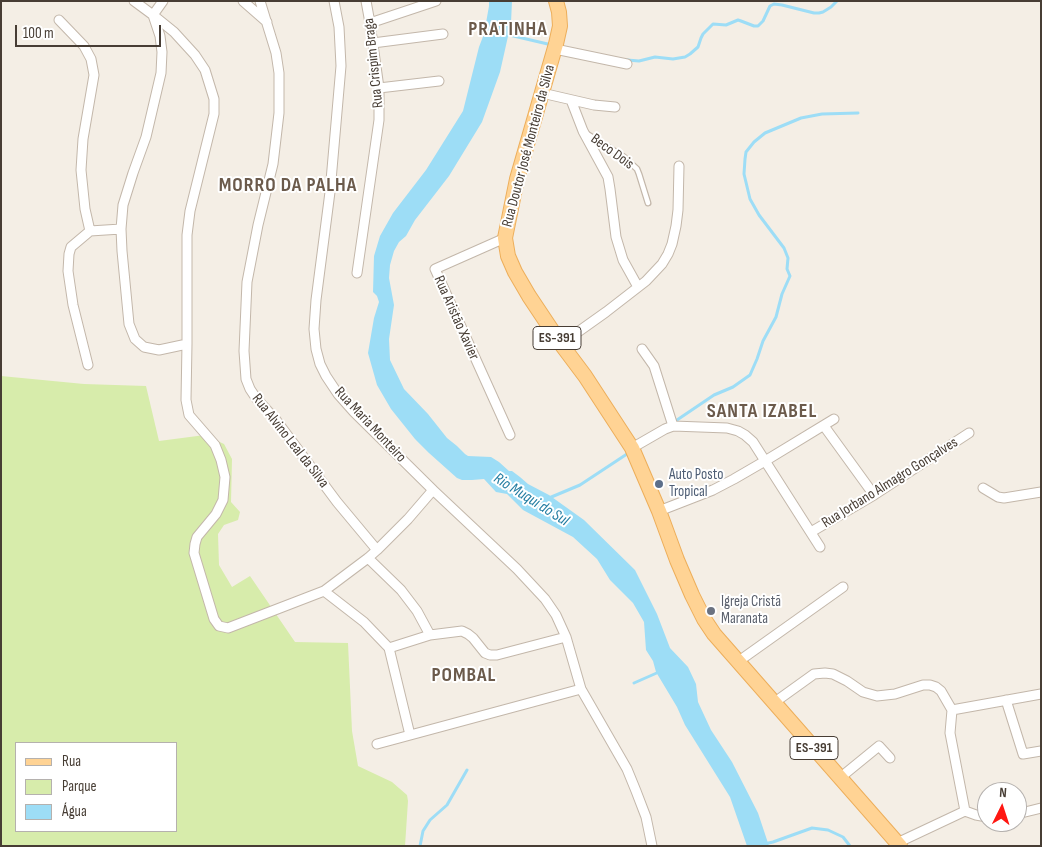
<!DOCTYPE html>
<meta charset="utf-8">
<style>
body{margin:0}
#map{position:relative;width:1042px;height:847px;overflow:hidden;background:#f4eee5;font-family:"Sofia Sans Condensed",sans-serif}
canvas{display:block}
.frame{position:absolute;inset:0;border:2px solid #473d34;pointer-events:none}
.legend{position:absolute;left:15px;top:742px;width:162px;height:90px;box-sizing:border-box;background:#fff;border:1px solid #b5b1ae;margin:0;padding:6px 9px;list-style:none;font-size:15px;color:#473d34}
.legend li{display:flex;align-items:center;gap:10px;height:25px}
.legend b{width:25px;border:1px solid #b5b1ae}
.north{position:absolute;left:977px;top:782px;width:50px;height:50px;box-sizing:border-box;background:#fff;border:1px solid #b5b1ae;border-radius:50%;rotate:4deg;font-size:14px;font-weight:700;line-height:20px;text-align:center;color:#473d34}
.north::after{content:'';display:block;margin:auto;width:18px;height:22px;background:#ff1712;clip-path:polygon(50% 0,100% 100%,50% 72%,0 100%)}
.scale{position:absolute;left:15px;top:25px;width:146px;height:22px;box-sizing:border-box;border:2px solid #473d34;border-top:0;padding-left:6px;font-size:15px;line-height:18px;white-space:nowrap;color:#473d34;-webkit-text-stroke:4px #fff;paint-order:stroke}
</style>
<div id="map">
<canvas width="1042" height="847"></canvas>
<div class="frame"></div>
<ul class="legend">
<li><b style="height:6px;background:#ffd394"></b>Rua</li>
<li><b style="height:14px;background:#d7ecab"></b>Parque</li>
<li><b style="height:14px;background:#9dddf6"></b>Água</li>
</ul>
<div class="north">N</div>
<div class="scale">100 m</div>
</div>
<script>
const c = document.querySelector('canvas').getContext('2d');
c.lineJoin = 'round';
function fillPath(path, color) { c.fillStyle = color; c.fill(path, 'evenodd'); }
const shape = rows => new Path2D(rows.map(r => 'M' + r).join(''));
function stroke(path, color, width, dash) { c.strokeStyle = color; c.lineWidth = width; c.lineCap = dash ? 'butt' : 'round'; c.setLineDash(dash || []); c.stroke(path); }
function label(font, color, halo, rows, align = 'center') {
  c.font = font + ' "Sofia Sans Condensed",sans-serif'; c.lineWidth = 4; c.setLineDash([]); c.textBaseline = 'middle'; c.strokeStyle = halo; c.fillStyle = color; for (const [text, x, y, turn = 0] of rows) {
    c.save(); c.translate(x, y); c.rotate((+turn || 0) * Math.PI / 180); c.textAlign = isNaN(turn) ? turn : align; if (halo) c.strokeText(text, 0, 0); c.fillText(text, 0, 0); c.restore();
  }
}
fillPath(shape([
 [1,376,84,384,146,386,159,441,205,435,224,444,232,459,231,502,240,512,238,520,224,525,218,534,219,565,232,587,250,576,295,642,348,643,352,731,358,766,392,782,407,795,408,801,405,846,1,846],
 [16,743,176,743,176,831,16,831]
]), '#d7ecab');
fillPath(shape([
 [489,1,512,1,511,23,500,72,482,122,449,176,415,220,406,236,399,242,394,251,390,265,389,278,394,305,389,339,390,360,404,389,428,414,447,438,457,446,465,454,468,456,491,457,499,462,509,471,512,471,520,477,528,484,549,495,584,520,635,570,657,614,670,648,688,667,696,684,698,702,711,730,732,762,758,813,769,846,747,846,730,797,685,725,677,707,656,672,653,661,646,650,644,622,633,603,610,580,597,559,573,537,523,510,507,494,496,492,484,479,472,480,462,480,457,478,429,453,415,439,391,409,377,385,368,353,374,318,379,302,377,296,373,292,374,256,380,236,393,213,426,170,463,111,479,47,484,34,489,6]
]), '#9dddf6');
stroke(shape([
 [505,34,552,45],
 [627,60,639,61,655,57,673,59,685,57,690,54,698,47,701,38,703,34,713,24,726,25,738,20,741,21,754,26,758,26,763,21,770,6,774,4,782,5,814,13,819,13,823,12,831,7,837,1],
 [674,422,714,395,733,387,750,375,757,359,763,341,776,317,782,294,790,276,787,269,788,258,784,248,759,215,750,199,744,174,745,159,746,152,754,142,765,133,801,118,822,114,858,113],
 [549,498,580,485,630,452],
 [634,683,659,672],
 [764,844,773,842,812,828,828,830,843,837,850,846],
 [420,846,423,831,430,820,447,805,467,770]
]), '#9dddf6', 3);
const lane = shape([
 [587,134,624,157,637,169,639,174,648,203]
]);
const street = shape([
 [134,1,153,15,174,32,195,55,205,70,214,99,214,114,190,211,187,235,187,344,186,400,189,415,215,445,221,460,225,477,223,500,216,514,197,537,195,544,194,553,214,619,219,626,228,628,324,591,368,558,377,550,408,519,433,490],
 [163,1,153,15,160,36,162,52,161,73,146,137,133,173,123,205,121,229,122,251,129,324,135,339,144,347,159,350,187,344],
 [243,1,267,22],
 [260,1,276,53,279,73,279,113,273,164,258,225,247,282,244,351,246,379,250,389,256,398,276,420,337,502,377,550],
 [334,1,339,27,341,66,330,192,316,300,314,329,316,349,320,364,326,376,338,394,354,412,433,490,517,569,545,599,556,615,566,637,581,689,627,769,636,791,646,817,652,846],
 [59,20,84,46,91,59,94,75,83,139,81,170,85,209,90,231,121,229],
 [370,23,436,1],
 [373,43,443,34],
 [555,49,627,64],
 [379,88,439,81],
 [542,93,594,105,615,107],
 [571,100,583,131,608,177,610,189,616,237,623,260,638,287],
 [505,238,435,269,510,435],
 [357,273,379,120,379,88,370,23,366,1],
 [561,344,606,312,646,281,662,264,668,254,672,244,676,226,678,210,679,166],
 [642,349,654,366,673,426],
 [88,365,73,305,68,271,69,254,71,247,90,231],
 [824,426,874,495],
 [632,448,665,429,673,426,727,428,738,431,745,435,753,442,820,547],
 [983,488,998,497,1004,498,1041,492],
 [659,511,713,490,734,479,765,461,834,419],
 [811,532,874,495,969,433],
 [368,558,401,590,417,611,430,635],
 [324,591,364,622,389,648,410,735],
 [389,648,430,635,462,631,468,634,473,638,485,653,490,655,497,655,566,637],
 [739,661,843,587],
 [1006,700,1023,754,1041,751],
 [775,702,814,674,825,673,833,674,847,681,863,692,877,696,895,694,923,685,930,685,936,687,941,691,952,710],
 [377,744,581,689],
 [841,777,879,746,890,758],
 [965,811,950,733,952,710,1041,694],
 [1017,814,1041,808],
 [897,843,965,811,976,815,987,817]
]);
const primary = shape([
 [556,1,559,12,560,26,556,44,517,179,505,238,508,256,515,272,529,296,561,344,585,376,632,448,659,511,677,560,692,595,704,619,714,634,900,846]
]);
stroke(lane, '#c3b7aa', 7);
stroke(street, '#c3b7aa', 11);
stroke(primary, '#edae5a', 16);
stroke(lane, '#fff', 4.5);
stroke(street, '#fff', 9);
stroke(primary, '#ffd394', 14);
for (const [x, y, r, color] of [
 [659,484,5,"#5c6f8a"],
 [711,611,5,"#6b7280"]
]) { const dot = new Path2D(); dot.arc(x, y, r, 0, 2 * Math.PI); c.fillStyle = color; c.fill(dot); stroke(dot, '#fff', 2); }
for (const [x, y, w] of [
 [557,338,48],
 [814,748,48]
]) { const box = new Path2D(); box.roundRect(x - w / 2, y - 11.5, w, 23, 4); c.fillStyle = '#fff'; c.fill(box); stroke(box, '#473d34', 1); }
label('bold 14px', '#473d34', null, [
 ["ES-391",557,338],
 ["ES-391",814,748]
]);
label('15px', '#473d34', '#fff', [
 ["Rua Crispim Braga",374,63,-96],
 ["Rua Doutor José Monteiro da Silva",529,146,-75],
 ["Beco Dois",612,152,36],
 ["Rua Aristão Xavier",456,318,66],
 ["Rua Maria Monteiro",370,425,47],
 ["Rua Alvino Leal da Silva",290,441,52],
 ["Rua Jorbano Almagro Gonçalves",890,483,-32]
]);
label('15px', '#4e5e75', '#fff', [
 ["Auto Posto",669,475],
 ["Tropical",669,492]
], 'left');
label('15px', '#5b616d', '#fff', [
 ["Igreja Cristã",721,602],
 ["Maranata",721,619]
], 'left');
label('italic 16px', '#227da2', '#fff', [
 ["Rio Muqui do Sul",531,500,32]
]);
c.letterSpacing = '1px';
label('bold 20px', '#6b5a4b', '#fff', [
 ["PRATINHA",508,30],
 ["MORRO DA PALHA",288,186],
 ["SANTA IZABEL",762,412],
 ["POMBAL",464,676]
]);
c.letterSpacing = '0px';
</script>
